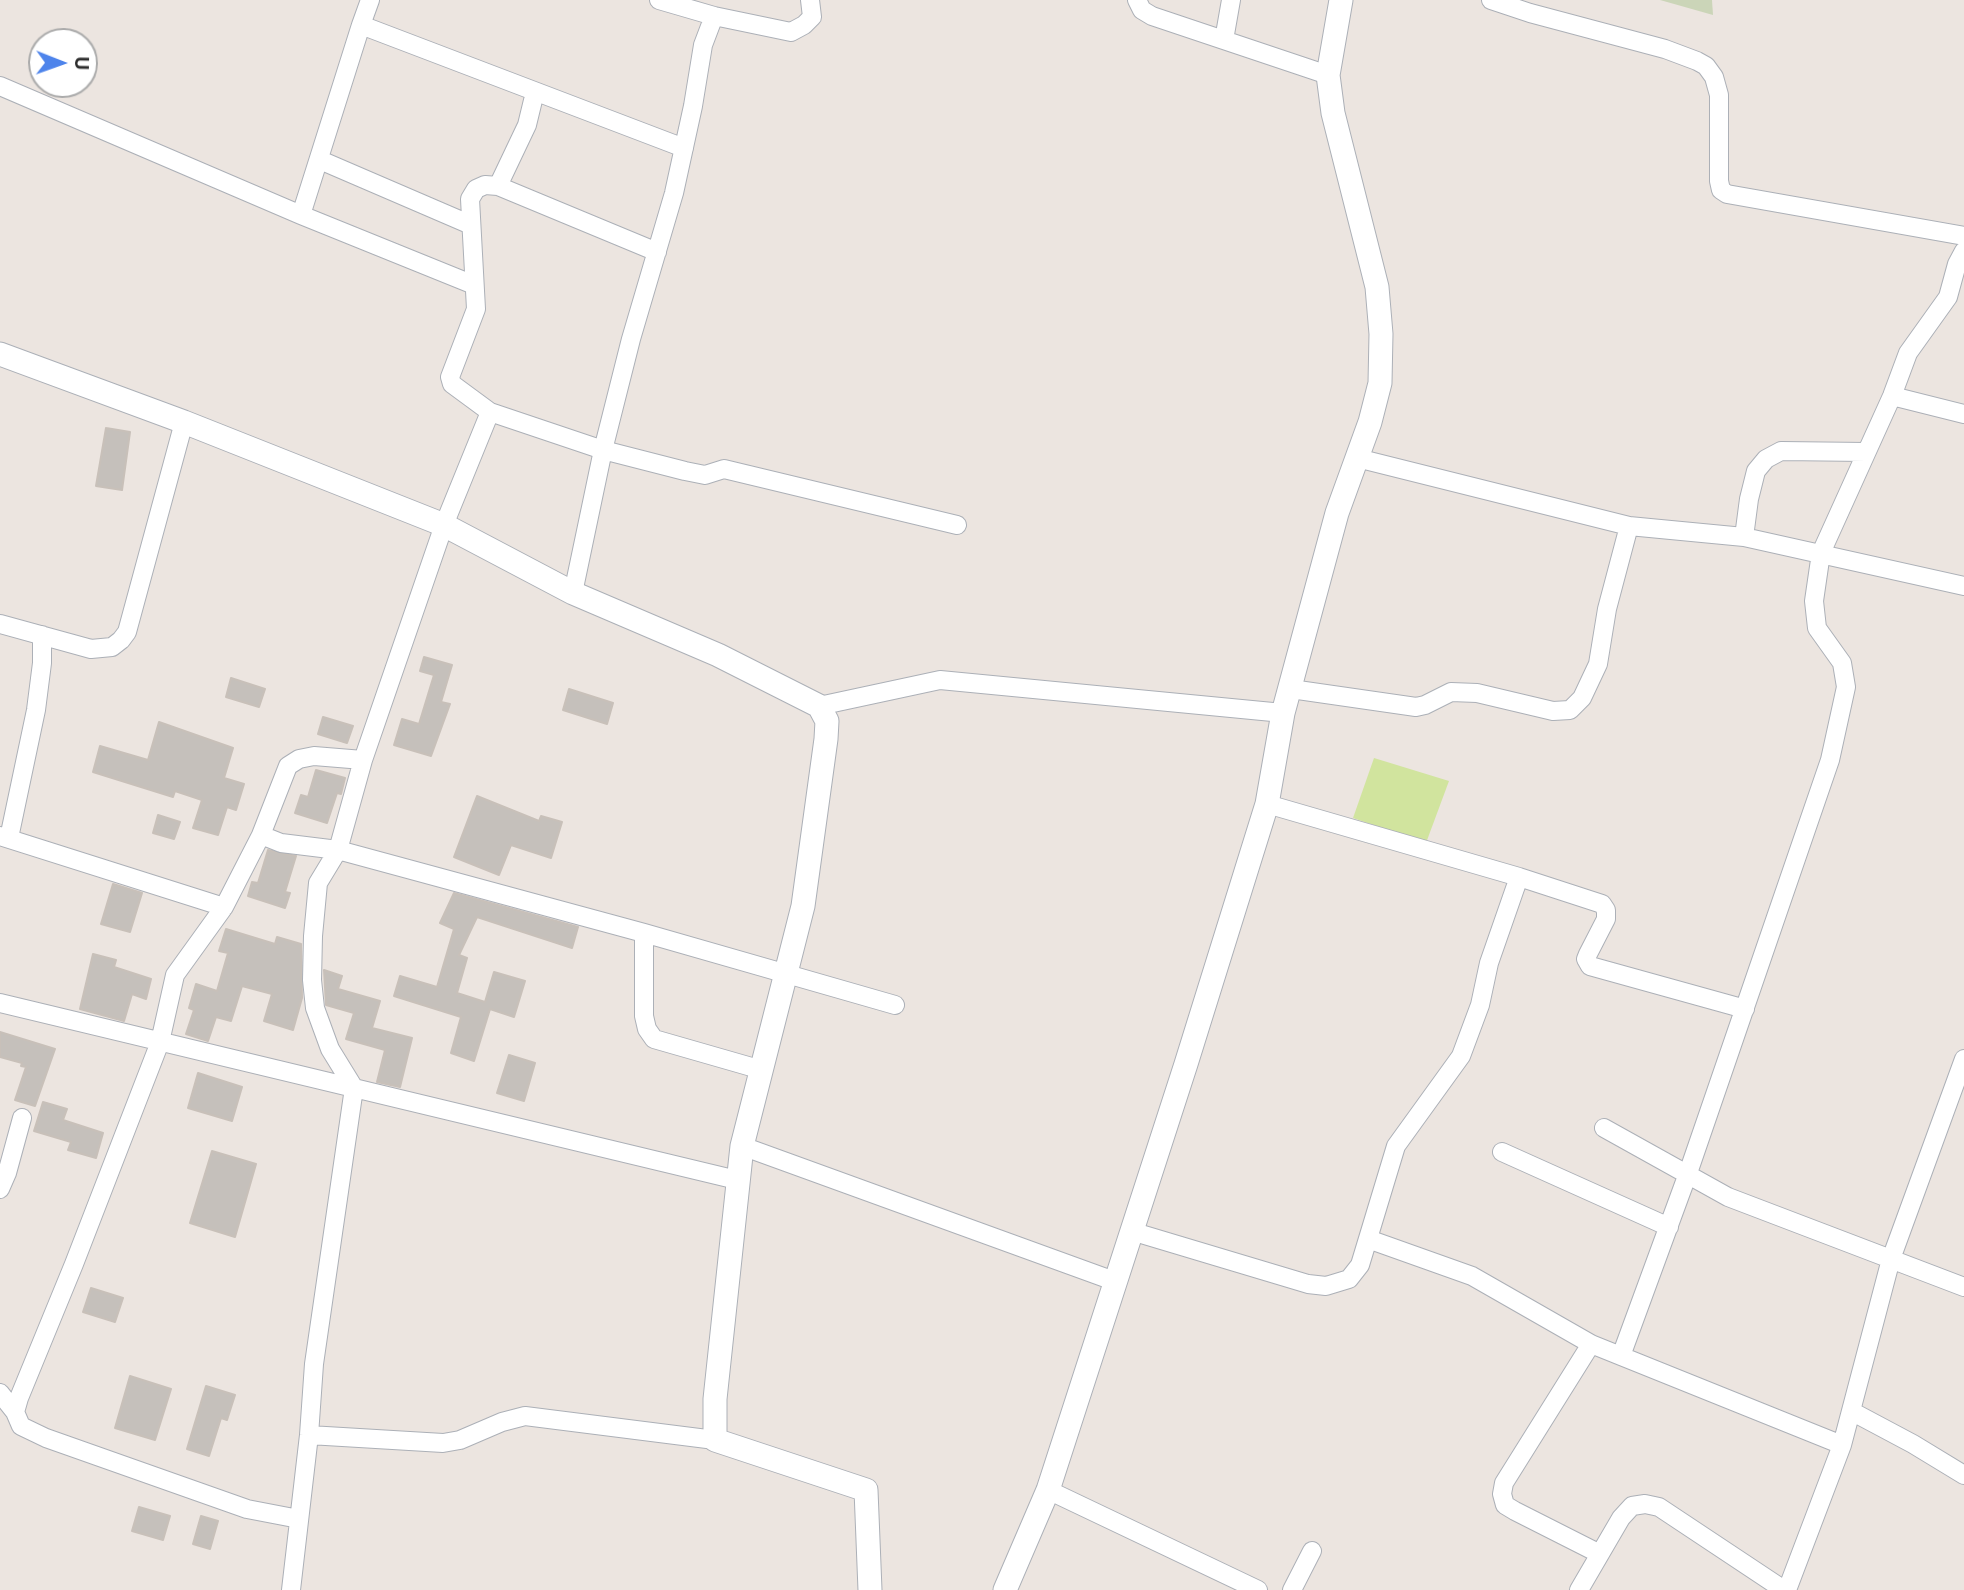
<!DOCTYPE html>
<style>
body{margin:0}
#map{position:relative;width:1964px;height:1590px;overflow:hidden;background:#ece5e0;font-family:"Noto Sans",sans-serif}
canvas{display:block}
.north{position:absolute;left:28px;top:28px;width:70px;height:70px;box-sizing:border-box;background:#fff;border:2px solid #ababab;border-radius:50%;rotate:91deg;font-size:19px;font-weight:700;line-height:28px;text-align:center;color:#2c2c2c}
.north::after{content:'';display:block;margin:auto;width:24px;height:32px;background:#4e84eb;clip-path:polygon(50% 0,100% 100%,50% 72%,0 100%)}
</style>
<div id="map">
<canvas width="1964" height="1590"></canvas>
<div class="north">U</div>
</div>
<script>
const c = document.querySelector('canvas').getContext('2d');
c.lineJoin = 'round';
function fillPath(path, color) { c.fillStyle = color; c.fill(path, 'evenodd'); }
const shape = rows => new Path2D(rows.map(r => 'M' + r).join(''));
function stroke(path, color, width, dash) { c.strokeStyle = color; c.lineWidth = width; c.lineCap = dash ? 'butt' : 'round'; c.setLineDash(dash || []); c.stroke(path); }
fillPath(shape([
 [1660,0,1712,0,1713,15]
]), '#cbd5b8');
fillPath(shape([
 [1374,758,1449,781,1426,843,1353,818]
]), '#d1e49e');
const building = shape([
 [106,428,130,432,122,490,96,486,106,428],
 [424,657,452,665,441,702,450,704,431,756,394,745,402,719,419,724,434,675,420,671,424,657],
 [231,678,265,689,259,707,226,697,231,678],
 [569,689,613,703,607,724,563,710,569,689],
 [323,717,353,726,347,743,318,734,323,717],
 [159,722,233,748,224,778,244,784,236,810,227,807,218,835,193,828,202,800,175,791,173,797,93,772,100,746,148,760,159,722],
 [316,770,345,778,341,794,337,793,327,823,295,813,301,795,308,797,316,770],
 [477,796,539,821,541,816,562,822,551,858,511,845,499,875,454,857,477,796],
 [158,815,180,822,174,839,153,833,158,815],
 [268,850,296,856,285,892,290,893,285,908,248,896,252,882,258,883,268,850],
 [113,884,142,893,130,932,101,924,113,884],
 [454,893,578,927,572,948,477,917,459,955,467,958,457,993,485,1002,494,972,525,981,514,1017,490,1009,474,1061,451,1053,461,1017,394,996,400,976,437,987,454,929,440,923,454,893],
 [226,929,275,944,277,937,301,944,302,998,293,1030,264,1021,272,994,242,986,231,1021,216,1017,208,1041,186,1034,194,1010,189,1008,196,984,217,991,228,953,219,951,226,929],
 [93,954,116,960,114,967,151,979,146,999,132,994,124,1021,80,1009,93,954],
 [324,970,342,976,338,989,380,1001,372,1028,412,1038,400,1087,377,1082,385,1050,346,1039,354,1013,326,1005,324,970],
 [0,1032,55,1049,35,1106,15,1100,26,1067,21,1066,22,1063,0,1057,0,1032],
 [509,1055,535,1063,524,1101,497,1093,509,1055],
 [198,1073,242,1087,232,1121,188,1108,198,1073],
 [43,1102,67,1109,63,1120,103,1133,96,1158,68,1150,71,1142,34,1131,43,1102],
 [212,1151,256,1164,235,1237,190,1223,212,1151],
 [91,1288,123,1298,115,1322,83,1312,91,1288],
 [130,1376,171,1389,155,1440,115,1428,130,1376],
 [206,1386,235,1395,227,1420,221,1418,209,1456,187,1449,206,1386],
 [139,1507,170,1516,163,1540,132,1531,139,1507],
 [201,1516,218,1521,210,1549,193,1544,201,1516]
]);
fillPath(building, '#c5c0bb');
stroke(building, '#c8c0b9', 2);
const minor = shape([
 [1137,0,1142,10,1152,16,1328,75],
 [1491,0,1530,13,1665,49,1697,61,1706,66,1714,77,1719,95,1719,181,1721,190,1727,194,1964,236],
 [714,16,791,32,804,25,812,17,810,0],
 [361,25,370,0],
 [1224,40,1231,0],
 [0,86,301,215,474,285],
 [320,160,471,225],
 [498,186,527,125,535,92],
 [301,215,361,25,684,148],
 [1892,396,1964,414],
 [490,412,452,384,450,377,476,309,470,199,476,189,485,185,498,186,657,252],
 [1357,458,1629,526,1744,537,1964,586],
 [1744,537,1749,499,1756,471,1766,459,1781,451,1866,452],
 [573,593,603,450,631,339,674,193,693,106,703,45,714,16,659,0],
 [0,624,91,649,112,647,121,640,127,632,184,422],
 [1291,689,1416,707,1425,705,1451,692,1477,693,1553,711,1570,710,1582,698,1598,664,1607,609,1629,526],
 [819,706,940,680,1283,713],
 [1267,804,1519,877,1602,904,1606,910,1606,919,1588,954,1586,959,1590,966,1745,1009],
 [261,835,288,766,299,759,314,756,363,760],
 [0,836,224,907],
 [9,838,36,710,42,663,42,635],
 [644,933,644,1016,647,1029,654,1039,762,1070],
 [0,1003,737,1180],
 [1604,1128,1728,1197,1964,1287],
 [742,1146,1114,1281],
 [1502,1152,1669,1227],
 [0,1189,7,1173,22,1118],
 [1131,1231,1308,1284,1326,1286,1349,1279,1360,1265,1396,1146,1461,1056,1480,1005,1489,963,1519,877],
 [1368,1239,1472,1276,1591,1344,1842,1445],
 [1591,1344,1504,1483,1502,1494,1505,1505,1515,1511,1600,1554],
 [1621,1356,1687,1176,1830,760,1846,687,1842,663,1817,628,1814,601,1821,553,1892,396,1908,353,1948,297,1957,264,1964,251],
 [0,1393,15,1412],
 [1851,1411,1913,1444,1964,1475],
 [309,1435,443,1443,460,1440,502,1422,525,1416,715,1440],
 [1048,1490,1258,1590],
 [299,1519,247,1509,46,1438,21,1426,15,1412,19,1398,74,1264,160,1042,175,975,224,907,261,835,281,843,338,850,644,933,895,1005],
 [291,1590,309,1435,314,1364,354,1088,330,1049,315,1008,312,980,313,936,318,883,338,850,363,760,444,525,490,412,603,450,685,471,705,475,724,469,957,525],
 [1292,1590,1312,1551],
 [1579,1590,1621,1518,1632,1506,1645,1504,1659,1507,1784,1590],
 [1787,1590,1842,1445,1891,1259,1964,1059]
]);
const tertiary = shape([
 [0,354,184,422,444,525,573,593,718,655,819,706,827,721,826,739,803,906,742,1146,715,1399,715,1440,866,1490,870,1590],
 [1005,1590,1048,1490,1186,1064,1267,804,1283,713,1337,513,1370,422,1380,383,1381,334,1377,287,1333,113,1328,75,1341,0]
]);
stroke(minor, '#acb0b7', 20);
stroke(tertiary, '#acb0b7', 25);
stroke(minor, '#fff', 18);
stroke(tertiary, '#fff', 23);
</script>
